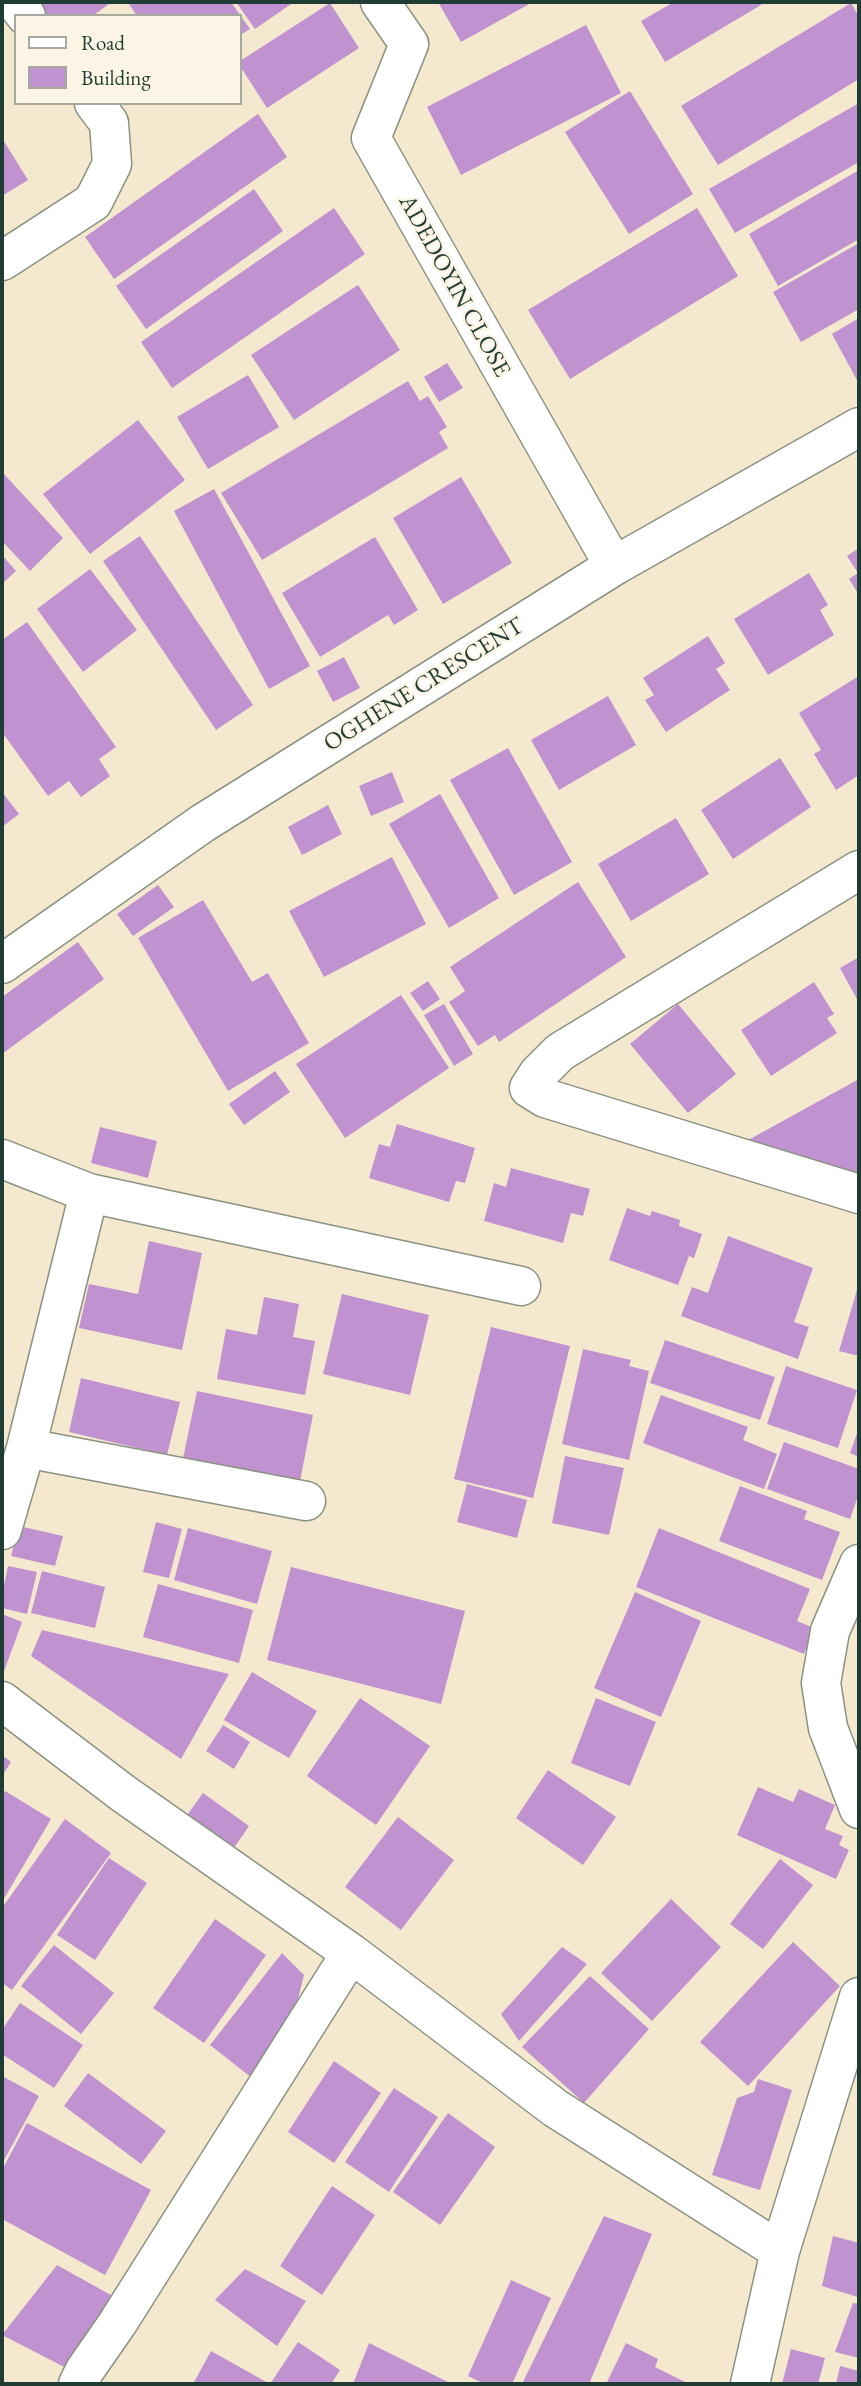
<!DOCTYPE html>
<style>
body{margin:0}
#map{position:relative;width:861px;height:2386px;overflow:hidden;background:#f4e9cf;font-family:"EB Garamond",serif}
canvas{display:block}
.frame{position:absolute;inset:0;border:4px solid #1f3d34;pointer-events:none}
.legend{position:absolute;left:14px;top:14px;width:228px;height:91px;box-sizing:border-box;background:#fcf5e5;border:2px solid #a4ab9e;margin:0;padding:9px 12px;list-style:none;font-size:21px;color:#1f3d34}
.legend li{display:flex;align-items:center;gap:14px;height:35px}
.legend b{width:35px;border:2px solid #a4ab9e}
</style>
<div id="map">
<canvas width="861" height="2386"></canvas>
<div class="frame"></div>
<ul class="legend">
<li><b style="height:9px;background:#fff"></b>Road</li>
<li><b style="height:19px;background:#c092d0"></b>Building</li>
</ul>
</div>
<script>
const c = document.querySelector('canvas').getContext('2d');
c.lineJoin = 'round';
function fillPath(path, color) { c.fillStyle = color; c.fill(path, 'evenodd'); }
const shape = rows => new Path2D(rows.map(r => 'M' + r).join(''));
function stroke(path, color, width, dash) { c.strokeStyle = color; c.lineWidth = width; c.lineCap = dash ? 'butt' : 'round'; c.setLineDash(dash || []); c.stroke(path); }
function label(font, color, halo, rows, align = 'center') {
  c.font = font + ' "EB Garamond",serif'; c.lineWidth = 5; c.setLineDash([]); c.textBaseline = 'middle'; c.strokeStyle = halo; c.fillStyle = color; for (const [text, x, y, turn = 0] of rows) {
    c.save(); c.translate(x, y); c.rotate((+turn || 0) * Math.PI / 180); c.textAlign = isNaN(turn) ? turn : align; if (halo) c.strokeText(text, 0, 0); c.fillText(text, 0, 0); c.restore();
  }
}
fillPath(shape([
 [35,2,112,2,92,16,45,16],
 [132,2,231,2,250,29,240,35,240,16,137,16,129,4],
 [236,2,294,2,255,29],
 [438,2,533,2,461,42],
 [674,2,766,2,665,62,641,21],
 [330,3,359,48,267,108,240,66,240,61],
 [851,3,859,17,859,79,718,165,681,106],
 [586,25,621,93,461,175,427,107],
 [630,91,693,194,629,234,565,132],
 [859,103,859,162,735,233,709,189],
 [258,114,287,157,114,279,85,237],
 [2,138,28,180,2,196],
 [859,170,859,239,778,286,749,234],
 [254,189,283,231,146,329,116,286],
 [334,208,365,254,172,388,141,342],
 [697,208,738,276,570,379,528,310],
 [859,243,859,309,801,342,773,292],
 [358,285,400,350,294,420,251,355],
 [859,318,859,384,832,334],
 [447,363,463,388,439,402,424,377],
 [248,375,279,427,208,469,177,417],
 [408,381,420,401,428,396,447,427,439,432,448,448,262,560,221,493],
 [138,420,185,480,90,554,43,494],
 [2,472,63,538,30,571,2,541],
 [461,477,512,563,443,604,393,518],
 [214,489,310,666,269,689,174,511],
 [140,536,253,705,216,730,103,561],
 [375,537,418,610,394,625,388,615,320,657,282,593],
 [859,548,859,595,849,579,858,573,847,556],
 [2,555,16,571,2,584],
 [90,569,137,630,83,672,37,609],
 [809,573,828,605,820,610,834,635,768,675,734,619],
 [27,622,116,747,99,759,110,776,81,797,69,781,48,796,2,732,2,640],
 [708,636,725,663,716,669,730,690,666,732,645,700,654,695,643,678],
 [344,657,360,688,333,702,317,671],
 [859,676,859,775,836,790,814,754,821,750,799,713],
 [608,696,636,745,559,790,531,740],
 [508,748,572,862,514,895,450,780],
 [780,758,811,807,733,859,701,810],
 [392,772,404,802,371,816,359,786],
 [2,792,19,814,2,827],
 [440,794,499,898,449,928,389,824],
 [328,805,342,834,302,855,288,827],
 [676,818,709,874,631,921,598,864],
 [392,857,426,924,324,977,289,911],
 [578,882,626,957,499,1042,495,1035,478,1046,449,1002,465,991,450,967],
 [158,885,174,907,133,936,117,914],
 [203,900,252,982,268,973,309,1043,228,1091,138,938],
 [78,942,104,979,2,1054,2,997],
 [859,957,859,1003,840,968],
 [428,981,440,999,423,1011,410,993],
 [814,982,834,1014,827,1018,837,1033,771,1076,741,1030],
 [401,995,449,1068,345,1138,296,1064],
 [444,1004,473,1054,454,1066,424,1015],
 [678,1004,736,1074,688,1113,630,1044],
 [275,1071,290,1092,244,1125,229,1104],
 [859,1079,859,1174,741,1144],
 [397,1124,475,1148,465,1183,456,1181,449,1202,369,1178,379,1144,390,1147],
 [100,1127,157,1141,148,1178,91,1163],
 [511,1168,590,1189,583,1216,571,1213,563,1243,484,1221,494,1183,506,1187],
 [627,1208,650,1216,652,1211,680,1220,679,1226,702,1234,694,1258,689,1256,678,1285,609,1260],
 [728,1236,813,1268,794,1322,809,1327,798,1359,681,1316,692,1287,708,1293],
 [149,1241,202,1253,182,1350,79,1328,89,1284,138,1294],
 [859,1283,859,1356,839,1351],
 [342,1294,429,1315,410,1395,323,1374],
 [264,1297,299,1304,293,1337,315,1341,305,1395,217,1379,226,1329,257,1335],
 [491,1327,570,1346,533,1498,454,1479],
 [665,1340,775,1377,760,1420,650,1383],
 [583,1349,631,1360,629,1366,649,1371,629,1460,562,1444],
 [786,1366,857,1390,838,1448,767,1424],
 [81,1378,180,1402,167,1455,69,1432],
 [197,1391,313,1415,299,1486,182,1463],
 [661,1395,748,1427,743,1440,777,1454,764,1489,643,1443],
 [859,1428,859,1457,850,1453],
 [784,1442,859,1469,859,1493,850,1519,767,1489],
 [565,1456,624,1468,609,1535,552,1523],
 [467,1484,527,1500,517,1538,457,1522],
 [740,1486,807,1511,804,1519,840,1532,822,1580,719,1541],
 [156,1522,182,1529,169,1578,143,1572],
 [19,1526,63,1536,55,1566,11,1556],
 [188,1528,272,1551,257,1604,174,1580],
 [659,1528,810,1589,797,1621,814,1628,804,1654,636,1587],
 [8,1566,37,1572,27,1614,2,1608,2,1595],
 [291,1567,465,1611,441,1704,267,1660],
 [42,1571,105,1587,95,1628,31,1613],
 [158,1584,253,1610,239,1663,143,1637],
 [635,1592,701,1621,661,1717,594,1688],
 [2,1614,22,1622,2,1677],
 [42,1630,229,1674,181,1759,31,1656],
 [252,1672,317,1711,289,1758,224,1720],
 [360,1698,430,1746,376,1825,307,1776],
 [596,1698,656,1722,630,1786,571,1763],
 [223,1725,250,1742,234,1769,206,1751],
 [2,1755,11,1762,2,1776],
 [548,1770,616,1817,583,1865,516,1818],
 [758,1787,793,1802,799,1789,835,1805,825,1829,843,1836,839,1845,849,1850,836,1879,737,1835],
 [5,1791,51,1819,2,1902,2,1796],
 [203,1793,249,1826,232,1851,185,1818],
 [398,1817,454,1860,401,1930,345,1887],
 [65,1819,111,1853,12,1990,2,1983,2,1908],
 [109,1858,147,1883,95,1960,57,1935],
 [780,1859,813,1885,763,1949,730,1924],
 [671,1899,721,1947,652,2021,601,1973],
 [215,1919,266,1955,204,2043,153,2008],
 [793,1942,840,1986,748,2086,700,2042],
 [54,1945,114,1993,81,2034,21,1986],
 [562,1947,587,1964,519,2041,501,2014],
 [282,1953,304,1975,290,2030,252,2078,210,2045],
 [590,1976,649,2029,584,2103,522,2047],
 [20,2003,83,2045,54,2088,2,2054,2,2030],
 [334,2061,381,2093,334,2163,288,2132],
 [88,2073,166,2131,141,2164,64,2106],
 [2,2076,39,2096,2,2164],
 [758,2079,792,2090,760,2190,712,2175,737,2098,754,2092],
 [394,2088,438,2117,389,2192,345,2162],
 [448,2113,495,2147,440,2225,393,2192],
 [27,2123,151,2190,105,2275,2,2219,2,2170],
 [332,2186,375,2215,322,2295,280,2266],
 [604,2216,652,2234,589,2384,522,2384],
 [833,2236,859,2243,858,2297,822,2286],
 [57,2265,118,2299,72,2371,2,2335],
 [245,2269,306,2301,277,2346,215,2300],
 [511,2280,551,2298,512,2384,485,2384,468,2376],
 [853,2303,859,2304,859,2358,835,2352],
 [298,2342,340,2370,331,2384,193,2384,211,2351,270,2384],
 [369,2343,452,2384,353,2384],
 [626,2343,658,2359,655,2367,685,2382,684,2384,606,2384],
 [791,2349,825,2358,818,2384,782,2384],
 [840,2366,859,2371,859,2384,836,2384]
]), '#c092d0');
const minor = shape([
 [15,2,26,16],
 [380,2,409,44,371,138,614,566],
 [2,261,93,202,112,164,109,123,94,103],
 [859,870,560,1052,538,1074,529,1088,545,1098,859,1194],
 [2,964,203,823,614,566,859,427],
 [2,1159,89,1193,521,1286],
 [26,1448,306,1501],
 [2,1530,26,1448,89,1193],
 [859,1564,830,1631,821,1683,828,1728,859,1809],
 [2,1701,124,1794,351,1953,555,2108,780,2251],
 [78,2384,85,2370,117,2324,351,1953],
 [750,2384,780,2251,859,1997]
]);
stroke(minor, '#8a9382', 41);
stroke(minor, '#fff', 38);
label('24px', '#1f3d34', '#fcf5e5', [
 ["ADEDOYIN CLOSE",454,286,61],
 ["OGHENE CRESCENT",424,685,-32]
]);
</script>
